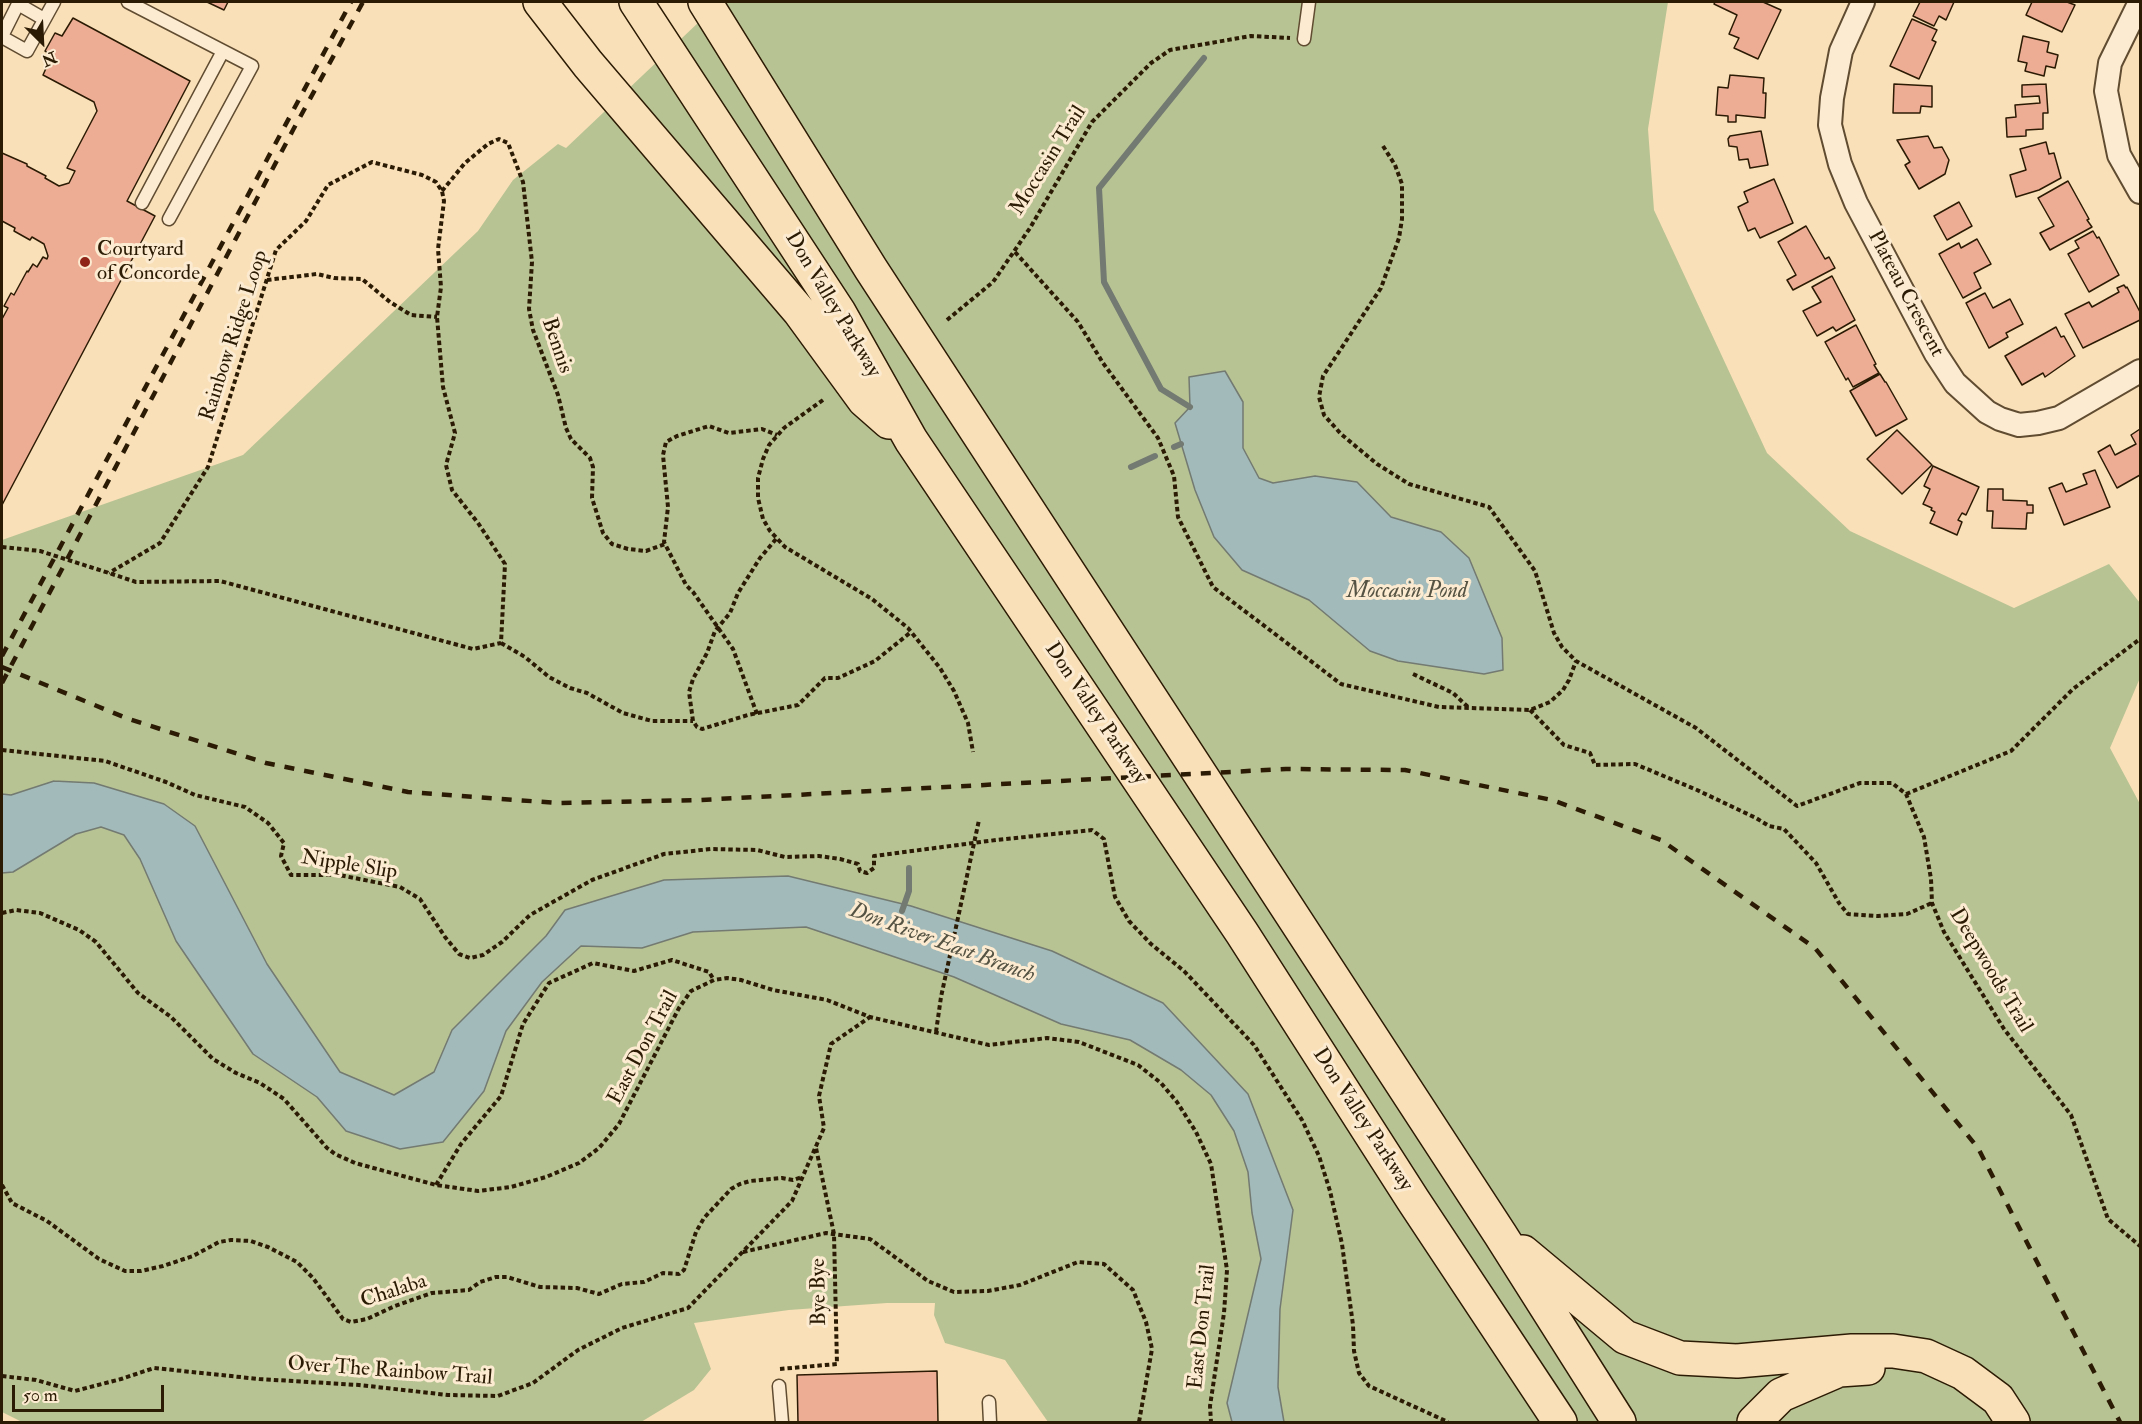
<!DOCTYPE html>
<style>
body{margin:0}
#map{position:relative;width:2142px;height:1424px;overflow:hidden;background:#fae0b8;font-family:"IM FELL Double Pica",serif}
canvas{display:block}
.frame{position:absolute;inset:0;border:3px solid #2c1b04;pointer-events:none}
.north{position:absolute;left:12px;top:12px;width:60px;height:60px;-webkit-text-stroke:4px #fcebd1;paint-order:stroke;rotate:156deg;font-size:16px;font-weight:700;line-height:24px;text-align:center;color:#2c1b04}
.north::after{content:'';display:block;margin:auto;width:21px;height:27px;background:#2c1b04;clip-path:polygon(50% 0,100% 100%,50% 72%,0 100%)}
.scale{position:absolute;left:12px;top:1385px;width:152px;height:27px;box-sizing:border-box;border:3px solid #2c1b04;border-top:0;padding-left:8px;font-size:18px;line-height:21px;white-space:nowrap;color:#2c1b04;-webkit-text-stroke:4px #fcebd1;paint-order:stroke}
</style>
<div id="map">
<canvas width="2142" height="1424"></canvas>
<div class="frame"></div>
<div class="north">N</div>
<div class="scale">50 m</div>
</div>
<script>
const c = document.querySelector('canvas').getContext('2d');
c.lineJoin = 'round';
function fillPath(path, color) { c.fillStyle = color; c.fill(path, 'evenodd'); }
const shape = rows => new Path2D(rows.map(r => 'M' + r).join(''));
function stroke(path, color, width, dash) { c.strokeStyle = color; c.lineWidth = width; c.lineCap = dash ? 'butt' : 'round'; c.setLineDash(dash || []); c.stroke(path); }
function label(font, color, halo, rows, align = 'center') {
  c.font = font + ' "IM FELL Double Pica",serif'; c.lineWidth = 6; c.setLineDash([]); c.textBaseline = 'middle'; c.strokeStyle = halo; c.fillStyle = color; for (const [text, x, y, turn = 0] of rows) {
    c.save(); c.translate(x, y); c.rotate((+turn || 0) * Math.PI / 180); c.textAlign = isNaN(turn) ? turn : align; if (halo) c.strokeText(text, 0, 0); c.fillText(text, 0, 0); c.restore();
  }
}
fillPath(shape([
 [720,2,1668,2,1648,129,1654,210,1767,453,1850,531,2014,608,2109,564,2140,603,2140,678,2110,748,2140,804,2140,1422,1048,1422,1005,1360,945,1343,934,1315,935,1303,887,1303,789,1310,694,1323,711,1369,694,1390,641,1422,22,1422,2,1412,2,540,243,455,478,231,513,180,558,144,566,148]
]), '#b8c394');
const water = shape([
 [1225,371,1243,402,1243,448,1259,478,1273,483,1315,476,1357,482,1391,517,1441,532,1469,558,1502,638,1503,670,1484,674,1398,661,1370,651,1309,600,1242,570,1214,537,1195,490,1175,423,1190,407,1189,377,1225,371],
 [54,781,94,783,164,804,195,826,267,964,340,1072,394,1095,434,1072,452,1030,546,936,565,910,664,880,788,876,911,906,1052,951,1163,1003,1248,1094,1293,1210,1280,1309,1278,1387,1284,1422,1232,1422,1227,1403,1261,1259,1252,1213,1248,1172,1234,1131,1211,1095,1181,1070,1130,1040,1061,1024,954,977,806,927,693,932,642,948,581,946,542,982,506,1031,484,1091,443,1142,400,1149,346,1131,317,1097,253,1054,176,941,140,859,124,835,101,827,76,834,13,872,2,873,2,794,11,795,54,781]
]);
fillPath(water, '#a2bab9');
stroke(water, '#737a71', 1.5);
stroke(shape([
 [1190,407,1161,389,1104,282,1099,188,1204,58],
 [1174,447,1181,444],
 [1131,467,1155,456],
 [902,911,909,891,909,868]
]), '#737a71', 6);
const building = shape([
 [207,2,228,2,224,10,207,2],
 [1715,2,1763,2,1781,10,1758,59,1734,48,1739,38,1729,34,1737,15,1714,4,1715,2],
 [1920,2,1954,2,1946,20,1939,16,1934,26,1913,16,1920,2],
 [2032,2,2067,2,2075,5,2062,32,2026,15,2032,2],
 [73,18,190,81,127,201,155,216,2,505,2,319,8,308,4,306,11,293,14,295,27,271,28,272,33,264,37,267,43,257,47,259,48,256,44,244,32,237,30,240,14,231,15,228,2,221,2,153,27,164,27,166,46,176,45,178,59,186,69,183,75,171,67,168,97,111,94,102,43,75,52,55,45,51,55,33,62,36,73,18],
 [1912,19,1937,30,1932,40,1936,42,1919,79,1890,66,1912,19],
 [2023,36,2049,42,2047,52,2058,55,2055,68,2046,66,2044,76,2025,71,2027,63,2018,61,2023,36],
 [1730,75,1764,78,1763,93,1766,93,1765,118,1736,115,1736,122,1728,122,1728,116,1716,115,1718,87,1728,88,1730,75],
 [1894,84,1932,86,1932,107,1921,106,1920,113,1893,113,1894,84],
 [2046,84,2048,113,2043,113,2043,129,2026,130,2026,136,2007,137,2006,118,2016,117,2015,105,2040,103,2039,96,2022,97,2022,85,2046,84],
 [1761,131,1768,165,1750,168,1748,159,1739,160,1737,147,1729,146,1728,139,1730,136,1761,131],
 [1928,136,1934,148,1942,147,1949,160,1945,174,1919,189,1905,165,1910,162,1897,140,1928,136],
 [2046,142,2049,154,2054,153,2061,178,2039,190,2016,197,2010,175,2026,170,2020,149,2046,142],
 [1774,179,1793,223,1760,238,1755,228,1748,231,1738,207,1748,202,1744,192,1774,179],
 [2068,181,2089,219,2087,220,2092,227,2050,250,2040,233,2054,226,2038,198,2068,181],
 [1959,202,1972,226,1947,240,1934,216,1959,202],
 [1806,226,1825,259,1829,257,1835,268,1793,290,1787,280,1796,275,1778,242,1806,226],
 [2093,231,2097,238,2099,237,2119,275,2089,292,2068,254,2079,248,2075,241,2093,231],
 [1977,239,1991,264,1974,273,1981,288,1963,298,1939,254,1959,243,1961,248,1977,239],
 [1832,276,1855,320,1836,331,1833,327,1817,336,1803,311,1821,302,1812,287,1832,276],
 [2124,285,2126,288,2127,287,2140,312,2140,320,2083,348,2065,314,2089,302,2092,307,2119,292,2117,288,2124,285],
 [1985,293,1993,308,2010,299,2023,324,2006,333,2008,337,1989,348,1966,303,1985,293],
 [1856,325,1876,364,1874,365,1879,373,1853,387,1848,378,1846,380,1825,342,1856,325],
 [2056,327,2061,337,2064,336,2075,356,2045,377,2043,373,2022,385,2005,356,2056,327],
 [1880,374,1885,382,1886,382,1907,419,1876,436,1850,391,1880,374],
 [2140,429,2140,475,2117,488,2098,452,2110,445,2115,455,2136,444,2131,435,2140,429],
 [1897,430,1932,465,1902,494,1867,459,1897,430],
 [1933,466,1979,487,1966,515,1962,513,1958,520,1962,522,1957,535,1930,523,1935,512,1931,510,1932,508,1923,504,1930,489,1924,486,1933,466],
 [2095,470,2110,507,2064,525,2049,488,2062,483,2066,492,2087,484,2083,474,2095,470],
 [1988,489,2003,489,2003,500,2027,501,2027,505,2033,505,2033,513,2027,513,2026,529,1992,528,1993,511,1987,511,1988,489],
 [937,1371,938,1422,798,1422,797,1375,937,1371]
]);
fillPath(building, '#edad95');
stroke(building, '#2c1b04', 1.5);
const lane = shape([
 [128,2,252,66,169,219],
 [2,36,18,4,44,19],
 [2,37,27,51,54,2],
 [1304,39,1309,2],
 [142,203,223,51],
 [779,1386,782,1422],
 [989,1402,990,1422]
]);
const street = shape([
 [1863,2,1841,51,1832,98,1830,125,1840,164,1856,203,1936,354,1955,383,1987,412,2000,419,2019,425,2038,423,2059,418,2140,371],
 [2140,2,2110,63,2106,91,2119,155,2140,192]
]);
const highway = shape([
 [540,2,588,64,799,311,864,400,889,422],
 [636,2,839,312,911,440,1242,933,1413,1200,1560,1422],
 [705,2,871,269,1500,1234,1619,1422],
 [1523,1252,1625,1337,1680,1358,1737,1361,1852,1351,1893,1351,1926,1356,1963,1373,1998,1399,2013,1422],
 [1754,1422,1781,1395,1839,1370,1868,1368]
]);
stroke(lane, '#604c31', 15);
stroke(street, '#604c31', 26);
stroke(highway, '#2c1b04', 36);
stroke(shape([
 [1383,146,1395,165,1402,184,1402,219,1399,238,1381,288,1323,376,1319,397,1324,415,1341,434,1377,464,1409,484,1489,507,1535,571,1554,633,1562,647,1576,661,1696,728,1797,806,1860,783,1892,783,1906,794,1924,837,1931,879,1932,903,1944,932,2004,1029,2071,1115,2108,1219,2140,1246],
 [442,191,465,163,488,144,499,139,508,143,523,182,532,262,529,309,533,330,558,395,566,428,571,439,590,458,593,467,592,498,603,533,612,544,628,549,646,551,665,544],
 [1015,252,1078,322,1103,363,1158,438,1174,476,1178,517,1213,587,1341,684,1439,707,1530,710,1550,702,1563,690,1569,680,1576,661],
 [267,280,317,274,334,278,362,279,390,302,411,315,437,317],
 [947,320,993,282,1030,228,1092,122,1151,63,1170,50,1251,36,1290,38],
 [823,400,784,428,769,445,763,459,758,478,758,498,763,519,770,531,785,547,872,599,908,628,940,668,954,691,968,723,973,752],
 [776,539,760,558,738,593,730,613,715,631,707,653,693,679,689,692,693,721,697,727,702,729,748,715,798,705,825,678,838,678,875,661,911,632],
 [2,547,40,551,109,573,136,582,220,581,473,649,501,643,505,564,478,523,452,490,446,465,455,433,443,387,437,317,441,287,438,249,444,201,442,191,436,182,422,175,372,162,328,185,306,221,276,250,208,467,160,543,109,573],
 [501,643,525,657,549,677,570,688,587,693,623,713,652,721,693,721],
 [1413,674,1453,693,1469,708],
 [1530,710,1564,745,1590,753,1595,765,1635,764,1697,790,1756,818,1769,826,1784,829,1816,863,1839,903,1848,914,1878,916,1907,914,1932,903],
 [757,714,733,649,693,592,686,585,664,542,668,507,663,455,666,442,677,436,709,426,729,433,762,429,777,435],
 [2,750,105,761,166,782,195,795,245,807,268,823,284,843,281,856,291,875,339,875,400,887,420,899,445,937,459,954,470,958,483,955,502,942,530,915,592,880,664,854,711,849,757,850,785,857,819,856,840,859,858,864,860,871,867,873,874,868,874,856,996,840,1092,830,1104,839,1115,897,1129,921,1151,944,1184,971,1254,1045,1302,1120,1319,1156,1330,1191,1342,1244,1353,1325,1354,1351,1359,1373,1369,1386,1448,1422],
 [1906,794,2011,751,2073,689,2140,639],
 [2,913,16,910,40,913,79,930,96,942,138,993,171,1017,213,1059,236,1073,260,1083,284,1099,327,1148,335,1154,355,1163,436,1185,478,1191,511,1187,546,1177,579,1163,599,1148,619,1124,679,1008,691,991,714,980,727,978,741,980,773,990,827,1000,870,1017,989,1045,1047,1038,1079,1042,1138,1065,1161,1083,1177,1102,1196,1132,1211,1164,1227,1270,1224,1313,1210,1406,1211,1422],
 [936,1032,941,997,979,820],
 [2,1185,12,1203,47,1221,99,1259,125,1271,141,1271,163,1266,193,1256,219,1242,231,1240,251,1241,268,1247,297,1262,313,1278,343,1319,351,1322,367,1319,395,1306,432,1293,469,1290,480,1282,496,1277,507,1277,540,1287,577,1288,599,1294,622,1284,644,1282,663,1273,679,1274,684,1270,696,1232,704,1218,731,1189,740,1184,750,1181,782,1178,793,1180,802,1177],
 [436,1185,461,1144,501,1096,523,1024,549,983,593,963,634,971,672,960,709,972,714,980],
 [743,1252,826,1233,870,1239,928,1281,954,1292,988,1291,1020,1285,1078,1262,1104,1264,1133,1290,1146,1322,1152,1349,1139,1422],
 [780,1369,837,1364,834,1234,816,1148],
 [2,1376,36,1380,75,1391,121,1379,154,1368,259,1379,359,1385,448,1395,498,1396,533,1383,578,1350,622,1328,688,1308,792,1201,824,1128,819,1096,831,1044,870,1017]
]), '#2c1b04', 4, [4.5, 3]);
stroke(lane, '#fcebd1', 12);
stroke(street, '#fcebd1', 22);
stroke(highway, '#fae0b8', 33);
stroke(shape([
 [2,656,351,2],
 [2,667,126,718,266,763,408,792,557,803,700,800,1286,769,1405,770,1552,800,1661,840,1815,948,1978,1148,2120,1422],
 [2,683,293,130,363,2]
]), '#2c1b04', 4.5, [10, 10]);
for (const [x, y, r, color] of [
 [85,262,6,"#8f2418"]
]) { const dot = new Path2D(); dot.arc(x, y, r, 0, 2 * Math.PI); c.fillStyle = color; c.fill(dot); stroke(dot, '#fcebd1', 2); }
label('21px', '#2c1b04', '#fcebd1', [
 ["Moccasin Trail",1049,161,-58],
 ["Plateau Crescent",1905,294,62],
 ["Don Valley Parkway",832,305,59],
 ["Rainbow Ridge Loop",235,336,-72],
 ["Bennis",556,346,71],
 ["Don Valley Parkway",1095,714,56],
 ["Nipple Slip",349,866,9],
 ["Deepwoods Trail",1990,971,59],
 ["East Don Trail",644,1048,-62],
 ["Don Valley Parkway",1362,1120,57],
 ["Chalaba",394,1292,-18],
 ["Bye Bye",820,1292,-91],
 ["East Don Trail",1203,1327,-84],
 ["Over The Rainbow Trail",390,1372,4]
]);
label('21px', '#2c1b04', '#fcebd1', [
 ["Courtyard",97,250],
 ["of Concorde",97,274]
], 'left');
label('italic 22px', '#555343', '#fcebd1', [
 ["Moccasin Pond",1407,592],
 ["Don River East Branch",942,944,20]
]);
</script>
